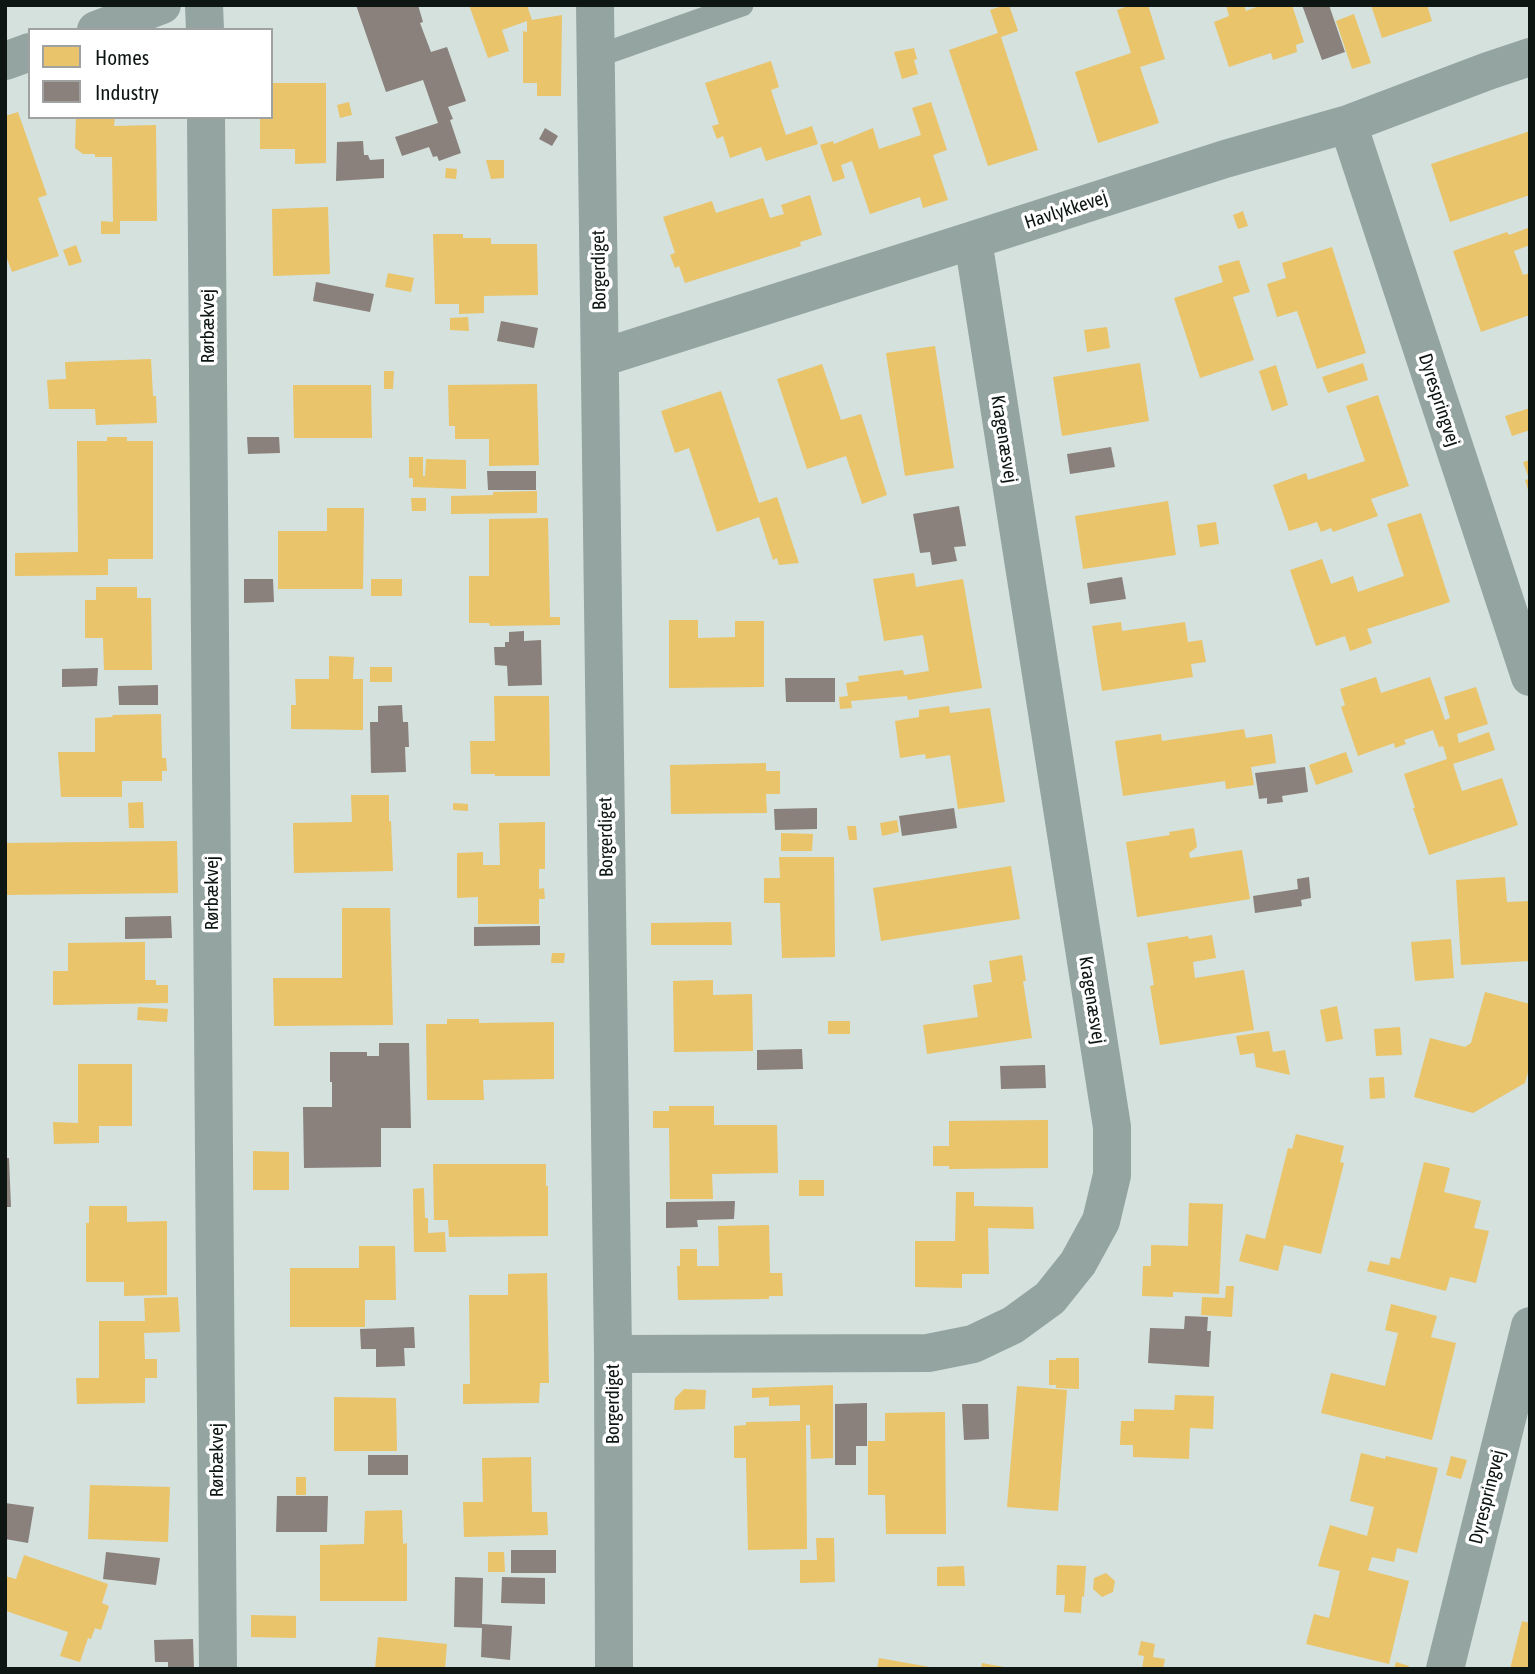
<!DOCTYPE html>
<meta charset="utf-8">
<style>
body{margin:0}
#map{position:relative;width:1535px;height:1674px;overflow:hidden;background:#d4e1dd;font-family:"Asap Condensed",sans-serif}
canvas{display:block}
.frame{position:absolute;inset:0;border:7px solid #0e1614;pointer-events:none}
.legend{position:absolute;left:28px;top:28px;width:245px;height:91px;box-sizing:border-box;background:#fff;border:2px solid #9fa2a1;margin:0;padding:9px 12px;list-style:none;font-size:21px;color:#0e1614}
.legend li{display:flex;align-items:center;gap:14px;height:35px}
.legend b{width:35px;border:2px solid #9fa2a1}
</style>
<div id="map">
<canvas width="1535" height="1674"></canvas>
<div class="frame"></div>
<ul class="legend">
<li><b style="height:19px;background:#e9c46a"></b>Homes</li>
<li><b style="height:19px;background:#8a817c"></b>Industry</li>
</ul>
</div>
<script>
const c = document.querySelector('canvas').getContext('2d');
c.lineJoin = 'round';
function fillPath(path, color) { c.fillStyle = color; c.fill(path, 'evenodd'); }
const shape = rows => new Path2D(rows.map(r => 'M' + r).join(''));
function stroke(path, color, width, dash) { c.strokeStyle = color; c.lineWidth = width; c.lineCap = dash ? 'butt' : 'round'; c.setLineDash(dash || []); c.stroke(path); }
function label(font, color, halo, rows, align = 'center') {
  c.font = font + ' "Asap Condensed",sans-serif'; c.lineWidth = 7; c.setLineDash([]); c.textBaseline = 'middle'; c.strokeStyle = halo; c.fillStyle = color; for (const [text, x, y, turn = 0] of rows) {
    c.save(); c.translate(x, y); c.rotate((+turn || 0) * Math.PI / 180); c.textAlign = isNaN(turn) ? turn : align; if (halo) c.strokeText(text, 0, 0); c.fillText(text, 0, 0); c.restore();
  }
}
fillPath(shape([
 [469,5,527,5,532,20,562,15,561,96,537,96,537,83,523,83,523,31,527,32,527,21,502,30,509,51,488,58],
 [1005,5,1009,5,1018,31,1001,37,1038,150,988,166,949,50,998,33,990,10],
 [1131,5,1148,5,1165,59,1140,67,1159,123,1098,143,1075,72,1131,53,1117,10],
 [1226,5,1244,5,1246,11,1262,5,1292,5,1304,42,1296,45,1297,52,1273,60,1271,53,1229,67,1214,22,1229,16],
 [1371,5,1427,5,1432,21,1382,38],
 [1354,14,1371,63,1352,69,1336,21],
 [914,48,917,59,914,60,918,74,902,79,894,52],
 [771,61,779,87,771,90,786,135,812,126,818,144,766,161,761,147,730,158,723,136,717,139,712,126,719,124,705,83],
 [271,83,326,83,326,163,295,164,295,149,260,149,260,117,271,117],
 [349,102,352,115,340,118,337,105],
 [931,102,947,150,933,155,948,200,923,208,920,197,870,214,852,161,841,165,845,178,833,182,820,145,833,141,834,144,873,128,879,149,921,135,912,108],
 [18,112,47,195,38,198,59,256,12,272,5,253,5,116],
 [76,117,115,117,114,126,156,125,157,221,120,221,120,234,101,234,101,221,113,222,112,157,95,157,95,154,83,154,75,148],
 [1530,131,1530,195,1450,222,1431,164],
 [486,160,504,160,504,178,491,179],
 [446,168,457,169,456,179,445,178],
 [810,195,822,235,800,242,801,246,685,283,679,266,675,268,670,255,675,253,663,217,712,201,716,213,763,198,770,218,784,214,781,205],
 [328,207,330,274,273,276,272,209],
 [1243,211,1248,226,1238,229,1233,215],
 [1528,228,1530,233,1530,245,1514,251,1523,275,1530,273,1530,315,1481,332,1453,251,1507,232,1509,235],
 [433,234,463,234,463,238,491,238,491,244,537,244,538,295,484,296,484,313,459,314,459,304,435,304],
 [76,245,82,262,69,266,63,250],
 [1332,247,1366,353,1317,369,1297,311,1277,317,1267,284,1286,278,1282,263],
 [1239,260,1250,292,1233,297,1254,360,1200,378,1174,298,1223,282,1218,266],
 [388,273,414,278,411,292,385,287],
 [468,317,469,331,450,330,450,318],
 [1107,327,1110,348,1087,352,1084,330],
 [935,346,954,468,905,476,886,353],
 [151,359,153,396,156,396,157,423,96,425,95,409,49,409,47,380,66,379,65,362],
 [1140,363,1149,421,1062,436,1053,377],
 [1363,363,1368,380,1328,393,1322,377],
 [822,364,841,420,861,414,887,495,862,504,846,456,807,469,777,379],
 [1276,365,1288,405,1272,411,1259,371],
 [384,371,394,371,393,389,384,389],
 [537,384,539,465,489,466,489,439,455,439,455,426,449,426,448,385],
 [293,385,371,385,372,438,294,438],
 [721,391,759,503,777,497,799,563,779,565,777,558,773,560,759,517,717,532,689,448,675,453,661,411],
 [1378,395,1409,486,1371,499,1378,516,1333,532,1331,528,1321,532,1317,522,1289,531,1273,485,1306,473,1308,480,1365,461,1346,406],
 [1530,408,1530,430,1512,436,1505,416],
 [107,437,127,437,127,441,153,441,153,559,108,559,108,575,15,576,15,553,78,552,77,441,107,441],
 [409,457,423,457,423,476,425,476,426,459,466,460,466,489,413,487,413,478,409,478],
 [1530,460,1530,493,1529,493,1525,480,1529,479,1523,462],
 [537,491,537,513,451,514,451,496,493,495,493,492],
 [411,498,426,498,426,511,412,511],
 [1168,501,1176,555,1083,569,1075,516],
 [327,508,364,508,363,589,278,589,278,531,327,531],
 [1421,513,1450,602,1367,629,1372,643,1350,651,1345,636,1316,646,1290,570,1322,559,1331,584,1353,576,1358,592,1404,576,1387,524],
 [548,518,550,617,560,617,560,625,490,626,489,623,469,623,469,576,489,576,489,519],
 [1216,522,1219,544,1200,547,1197,525],
 [914,573,916,587,963,579,982,688,908,700,907,696,851,701,852,708,840,709,839,697,848,696,846,683,859,681,858,676,903,670,904,675,929,671,923,635,884,641,873,579],
 [371,579,402,579,402,596,371,596],
 [96,587,137,587,137,598,151,598,152,670,104,670,103,638,85,638,85,600,96,600],
 [669,620,698,620,698,638,735,637,735,621,764,621,764,687,669,688],
 [1121,622,1122,631,1185,622,1188,642,1202,640,1206,662,1191,664,1193,677,1102,691,1092,626],
 [329,656,354,657,353,679,363,679,363,730,291,729,291,705,296,705,295,679,329,679],
 [370,667,392,667,392,682,370,682],
 [1376,677,1381,693,1430,677,1445,720,1450,718,1444,697,1476,687,1488,724,1457,734,1459,743,1489,732,1495,750,1453,764,1462,791,1502,778,1518,825,1429,855,1413,808,1415,808,1404,774,1447,759,1443,746,1439,747,1433,730,1404,740,1406,744,1395,748,1394,743,1358,756,1341,707,1345,705,1340,689],
 [494,696,549,696,550,776,495,776,495,774,471,774,470,741,495,741],
 [949,706,950,713,990,708,1005,802,958,809,950,755,926,759,925,754,900,758,895,721,919,717,919,710],
 [161,714,162,758,166,758,167,771,162,771,162,781,122,781,122,797,61,797,58,752,95,752,95,718,112,717,113,715],
 [1244,729,1246,738,1272,734,1276,763,1251,767,1254,785,1226,789,1225,781,1123,796,1115,741,1161,734,1162,741],
 [1346,752,1353,772,1316,785,1309,765],
 [766,763,766,771,780,771,780,794,766,794,767,813,671,814,670,765],
 [351,795,389,795,389,821,391,821,393,871,294,873,293,823,352,822],
 [143,802,144,828,129,828,128,803],
 [453,803,468,804,468,811,453,810],
 [897,820,899,832,882,836,880,823],
 [545,822,545,869,539,869,539,889,544,888,545,899,539,899,539,924,478,924,478,897,457,898,457,853,483,852,483,865,500,865,499,823],
 [847,826,856,826,857,840,849,840],
 [1194,828,1197,847,1189,853,1190,858,1242,850,1250,899,1137,917,1126,842,1170,835,1169,832],
 [781,833,813,834,812,851,781,851],
 [177,841,178,893,5,895,5,843],
 [779,857,834,857,835,957,782,958,780,903,764,903,764,878,780,878],
 [1011,866,1020,919,881,941,873,888],
 [1505,877,1507,902,1530,901,1530,961,1461,965,1456,880],
 [342,908,390,908,393,1025,274,1026,273,978,342,978],
 [731,922,732,945,651,945,651,923],
 [1212,935,1216,958,1193,962,1195,978,1244,970,1254,1030,1160,1045,1150,986,1154,985,1147,943,1188,936,1189,939],
 [1451,939,1454,978,1415,981,1411,942],
 [145,942,145,980,156,980,156,985,168,985,168,1003,53,1005,53,971,68,971,68,943],
 [552,953,565,953,564,963,551,963],
 [1022,955,1026,981,1023,981,1032,1038,927,1054,923,1025,978,1017,973,985,992,982,989,961],
 [713,980,713,995,752,994,753,1051,674,1052,673,981],
 [1485,992,1530,1004,1530,1065,1525,1083,1473,1113,1414,1097,1430,1038,1465,1047,1471,1043],
 [1337,1006,1343,1039,1326,1042,1320,1010],
 [138,1007,168,1009,167,1022,137,1020],
 [447,1019,479,1019,479,1023,554,1022,554,1079,483,1080,484,1100,427,1100,426,1024,447,1024],
 [828,1021,850,1021,850,1034,828,1034],
 [1400,1027,1402,1055,1376,1056,1374,1029],
 [1269,1031,1273,1052,1285,1050,1290,1075,1256,1067,1254,1053,1240,1055,1236,1036],
 [78,1064,132,1064,132,1126,99,1126,99,1143,54,1144,53,1122,78,1123],
 [1384,1077,1385,1098,1370,1099,1369,1078],
 [669,1106,714,1106,714,1125,777,1125,778,1173,712,1174,713,1199,670,1199,669,1128,653,1128,653,1111,669,1111],
 [1048,1120,1048,1168,949,1169,949,1166,933,1166,933,1146,949,1146,949,1121],
 [1296,1134,1344,1146,1340,1162,1344,1163,1321,1254,1284,1245,1278,1271,1239,1261,1246,1234,1265,1239,1288,1148,1292,1149],
 [253,1151,289,1152,289,1190,253,1190],
 [1424,1162,1450,1168,1444,1192,1481,1201,1474,1228,1489,1231,1476,1283,1450,1277,1446,1291,1367,1271,1370,1261,1389,1265,1391,1257,1400,1259],
 [433,1164,546,1164,546,1186,548,1186,548,1236,449,1237,448,1220,434,1220],
 [799,1180,824,1180,824,1196,799,1196],
 [424,1188,425,1218,428,1218,428,1233,445,1232,446,1252,414,1252,413,1189],
 [956,1192,974,1192,974,1206,1033,1207,1034,1229,988,1228,989,1274,962,1274,962,1288,915,1287,915,1241,955,1241],
 [1189,1203,1223,1204,1219,1294,1173,1292,1173,1297,1142,1296,1143,1266,1151,1266,1151,1245,1188,1246],
 [89,1206,127,1206,127,1222,167,1221,167,1295,124,1296,124,1282,86,1282,86,1223,89,1223],
 [769,1225,770,1273,782,1273,783,1296,769,1296,769,1299,678,1300,677,1266,680,1266,680,1249,697,1249,697,1266,719,1266,718,1226],
 [359,1246,395,1246,396,1300,365,1300,365,1327,290,1327,290,1268,359,1268],
 [547,1273,549,1383,540,1383,539,1403,463,1404,463,1384,470,1384,469,1295,508,1295,508,1274],
 [1226,1286,1234,1286,1232,1317,1201,1315,1202,1297,1225,1298],
 [178,1297,180,1332,144,1333,145,1359,157,1359,157,1378,145,1378,145,1403,77,1404,76,1378,99,1378,99,1321,145,1321,144,1298],
 [1391,1304,1437,1316,1431,1337,1456,1343,1432,1440,1321,1413,1331,1373,1385,1386,1398,1333,1385,1330],
 [1056,1358,1079,1358,1079,1389,1056,1388,1056,1385,1049,1385,1049,1360,1056,1360],
 [833,1385,833,1458,811,1459,810,1425,806,1425,807,1549,748,1550,746,1458,734,1458,734,1426,746,1425,746,1422,800,1421,800,1405,769,1406,769,1397,752,1398,752,1388],
 [1017,1386,1067,1390,1058,1511,1007,1507],
 [684,1389,706,1390,705,1409,674,1410,675,1398],
 [1175,1395,1214,1396,1213,1429,1190,1428,1189,1459,1133,1457,1133,1445,1120,1445,1121,1421,1134,1421,1134,1409,1174,1410],
 [334,1397,396,1398,397,1451,334,1451],
 [945,1412,946,1534,886,1534,885,1495,868,1495,868,1441,885,1441,885,1413],
 [1361,1453,1385,1459,1386,1456,1438,1468,1417,1553,1397,1548,1394,1562,1372,1557,1368,1570,1409,1581,1389,1664,1306,1644,1314,1614,1329,1618,1340,1571,1318,1566,1330,1525,1367,1536,1374,1507,1350,1501],
 [1451,1456,1467,1460,1461,1479,1446,1475],
 [531,1457,532,1512,547,1512,548,1535,464,1537,463,1502,483,1502,482,1458],
 [296,1477,306,1477,306,1495,296,1495],
 [90,1485,170,1487,168,1542,88,1539],
 [402,1510,403,1544,407,1543,407,1601,320,1601,320,1545,364,1544,365,1511],
 [816,1538,834,1538,835,1582,800,1583,800,1560,817,1560],
 [488,1552,504,1552,505,1572,488,1572],
 [24,1555,108,1584,102,1603,109,1606,101,1630,95,1628,91,1639,88,1638,80,1662,60,1656,68,1632,6,1611,7,1607,5,1606,5,1576,16,1579],
 [1057,1565,1086,1566,1084,1597,1082,1596,1081,1613,1064,1612,1065,1595,1056,1595],
 [964,1566,965,1586,937,1586,937,1567],
 [1106,1573,1115,1581,1113,1592,1102,1597,1093,1589,1094,1578],
 [251,1615,296,1616,296,1638,251,1637],
 [1522,1621,1530,1623,1530,1669,1510,1669],
 [378,1637,447,1644,445,1669,375,1669],
 [1141,1641,1155,1644,1153,1657,1165,1659,1163,1669,1142,1669,1144,1656,1138,1655],
 [879,1658,930,1667,930,1669,877,1669],
 [1396,1662,1409,1666,1408,1669,1394,1669],
 [982,1663,1004,1667,1004,1669,981,1669]
]), '#e9c46a');
fillPath(shape([
 [356,5,418,5,423,22,420,23,431,52,447,47,466,101,448,107,453,119,450,120,461,153,439,161,437,156,433,157,429,147,402,156,395,137,438,123,423,80,386,92],
 [1302,5,1329,5,1345,52,1322,60],
 [545,128,558,136,552,146,539,139],
 [363,141,364,155,368,155,370,160,384,159,384,178,336,181,337,142],
 [316,282,374,294,370,312,313,301],
 [501,321,538,328,534,348,497,341],
 [247,437,279,437,280,453,248,454],
 [1111,447,1115,467,1070,474,1067,454],
 [487,471,536,471,536,490,488,490],
 [959,506,966,546,954,547,957,561,932,565,930,552,920,553,913,514],
 [1122,577,1126,599,1090,604,1087,583],
 [244,579,273,579,274,602,244,603],
 [524,631,524,641,541,640,542,685,508,686,507,666,495,665,494,647,505,647,505,642,509,642,509,632],
 [98,668,97,686,62,687,62,669],
 [785,678,835,678,835,702,786,702],
 [158,685,158,705,119,705,118,686],
 [402,705,403,722,408,722,409,747,405,747,406,772,371,773,370,722,378,722,378,706],
 [1305,767,1308,792,1282,796,1283,802,1267,804,1267,798,1259,799,1255,773],
 [817,808,817,829,775,830,774,809],
 [954,808,957,828,902,836,899,816],
 [1309,877,1311,898,1301,900,1302,906,1255,913,1253,896,1298,889,1297,879],
 [171,916,172,938,125,939,125,917],
 [540,926,540,945,474,946,474,927],
 [379,1043,409,1043,411,1128,381,1128,381,1167,304,1168,303,1107,332,1107,332,1082,330,1082,330,1052,367,1052,367,1056,379,1056],
 [802,1049,803,1069,757,1070,757,1050],
 [1045,1065,1046,1088,1001,1089,1000,1066],
 [5,1158,9,1158,11,1207,5,1207],
 [735,1201,734,1219,697,1220,698,1227,666,1228,666,1202],
 [1185,1316,1208,1317,1207,1331,1211,1331,1209,1367,1148,1363,1150,1328,1184,1329],
 [414,1327,415,1348,404,1348,405,1366,376,1367,376,1349,361,1349,360,1329],
 [867,1403,867,1446,856,1446,856,1465,835,1465,835,1404],
 [962,1404,988,1404,989,1439,964,1440],
 [368,1455,408,1455,408,1475,368,1475],
 [277,1496,328,1496,327,1532,276,1532],
 [5,1503,34,1507,28,1543,5,1539],
 [511,1550,556,1550,556,1573,511,1573],
 [106,1552,160,1558,156,1585,103,1579],
 [455,1577,483,1578,482,1624,512,1626,510,1660,481,1657,482,1628,454,1627],
 [502,1577,545,1578,545,1604,501,1603],
 [193,1639,194,1669,168,1669,168,1662,155,1662,154,1640]
]), '#8a817c');
stroke(shape([
 [595,57,742,5]
]), '#94a4a1', 23);
stroke(shape([
 [204,5,205,30],
 [595,5,613,1354,614,1669],
 [96,30,162,5],
 [5,61,30,52],
 [206,117,218,1669],
 [1348,124,1530,677],
 [601,358,973,240,1225,159,1348,124,1488,71,1530,57],
 [613,1354,928,1353,973,1344,1013,1325,1050,1298,1078,1263,1101,1221,1112,1175,1112,1127,973,240],
 [1445,1669,1530,1326]
]), '#94a4a1', 38);
label('19px', '#0e1614', '#fff', [
 ["Havlykkevej",1066,210,-18],
 ["Borgerdiget",599,270,-91],
 ["Rørbækvej",208,326,-90],
 ["Dyrespringvej",1439,400,72],
 ["Kragenæsvej",1004,439,81],
 ["Borgerdiget",606,837,-91],
 ["Rørbækvej",212,893,-90],
 ["Kragenæsvej",1092,1000,81],
 ["Borgerdiget",613,1404,-90],
 ["Rørbækvej",217,1460,-90],
 ["Dyrespringvej",1487,1497,-76]
]);
</script>
